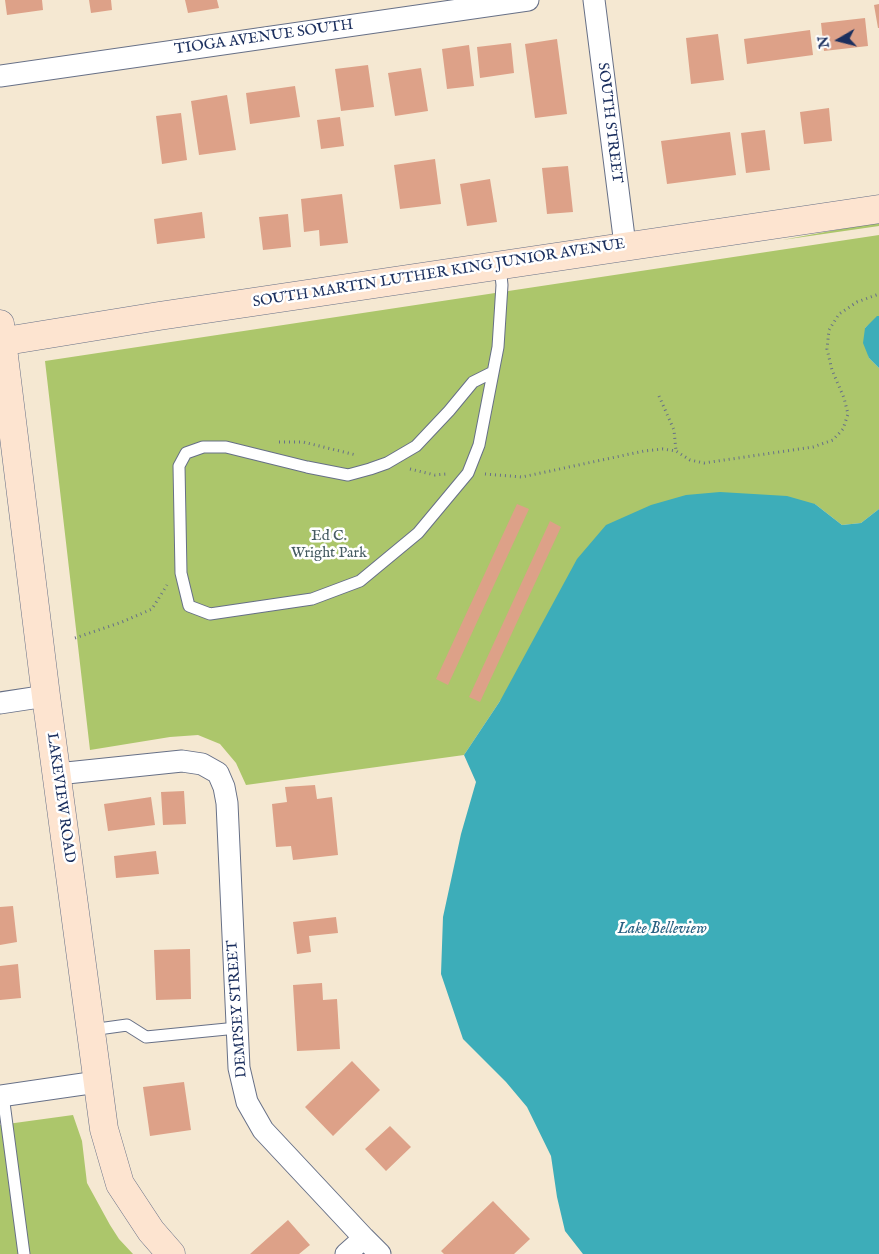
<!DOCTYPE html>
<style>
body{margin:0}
#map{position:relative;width:879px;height:1254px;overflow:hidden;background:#f5e8d2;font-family:"IM FELL English",serif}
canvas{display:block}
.north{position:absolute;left:814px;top:15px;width:50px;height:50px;-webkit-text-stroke:4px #fff;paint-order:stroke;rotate:262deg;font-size:14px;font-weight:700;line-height:20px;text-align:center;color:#1b2f5e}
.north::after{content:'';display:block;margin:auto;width:18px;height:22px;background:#1b2f5e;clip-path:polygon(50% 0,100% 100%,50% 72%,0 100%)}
</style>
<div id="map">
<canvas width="879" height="1254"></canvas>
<div class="north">N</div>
</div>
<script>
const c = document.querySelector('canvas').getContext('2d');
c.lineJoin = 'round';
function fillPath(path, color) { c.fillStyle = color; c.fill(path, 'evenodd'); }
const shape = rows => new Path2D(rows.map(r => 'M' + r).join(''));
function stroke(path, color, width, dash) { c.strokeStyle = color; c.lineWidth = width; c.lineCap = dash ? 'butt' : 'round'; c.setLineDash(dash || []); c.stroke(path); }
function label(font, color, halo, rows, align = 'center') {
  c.font = font + ' "IM FELL English",serif'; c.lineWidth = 5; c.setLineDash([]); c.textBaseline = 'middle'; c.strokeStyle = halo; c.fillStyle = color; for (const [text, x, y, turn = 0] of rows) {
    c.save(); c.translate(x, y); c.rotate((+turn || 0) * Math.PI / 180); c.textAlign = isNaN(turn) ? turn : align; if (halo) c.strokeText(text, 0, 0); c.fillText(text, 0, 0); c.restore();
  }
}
fillPath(shape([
 [879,222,879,226,782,240],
 [879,235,879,316,865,328,869,358,879,368,879,509,861,523,842,525,815,504,500,701,464,755,246,785,236,763,220,744,198,735,170,737,90,750,45,361],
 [73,1115,82,1141,87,1183,110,1225,119,1239,133,1254,0,1254,0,1125]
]), '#acc66b');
fillPath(shape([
 [877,316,879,316,879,368,869,358,863,343,865,328],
 [720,492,787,496,815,504,842,525,861,523,879,509,879,1254,583,1254,565,1231,557,1197,551,1156,527,1107,506,1082,463,1039,441,974,443,917,461,834,476,782,464,755,500,701,577,559,606,525,651,505,686,495]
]), '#3dadb9');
fillPath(shape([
 [5,0,42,0,43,10,7,15],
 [89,0,111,0,112,10,91,13],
 [185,0,217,0,219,8,188,13],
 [879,4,879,28,878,28,874,5],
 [865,18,868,46,824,51,821,23],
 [810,30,813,55,747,64,744,39],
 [718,34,724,80,691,84,686,38],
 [557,39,567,114,535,118,525,44],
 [511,43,514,73,480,78,477,47],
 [469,45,474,86,447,89,442,49],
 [368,65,374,107,341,111,335,69],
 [421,68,428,111,395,116,388,73],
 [295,86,300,117,250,124,246,93],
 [227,95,236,150,199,155,191,101],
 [829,108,832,141,804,144,800,112],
 [181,113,187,160,162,164,156,116],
 [340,117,344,146,321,149,317,120],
 [765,130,770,170,746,173,741,133],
 [730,132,736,175,667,184,661,141],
 [435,159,441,204,400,209,394,165],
 [568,166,573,212,547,214,542,168],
 [490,179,497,222,467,226,460,184],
 [342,194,348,243,320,246,319,230,304,232,301,199],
 [202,212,205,238,157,244,154,219],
 [288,214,291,247,263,250,259,217],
 [517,504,529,509,448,685,436,679],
 [550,521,561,527,480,702,469,697],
 [315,785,317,799,332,797,338,855,293,860,291,846,276,847,272,804,287,802,285,787],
 [184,791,186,824,163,825,161,792],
 [151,797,155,825,108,831,104,804],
 [156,851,159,874,116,878,114,856],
 [13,906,17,942,0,945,0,907],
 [336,917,338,933,309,936,311,952,297,954,293,922],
 [190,949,191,999,156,1000,154,950],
 [18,964,21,998,0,1000,0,966],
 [322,983,323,1000,337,999,340,1049,297,1051,293,985],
 [352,1061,380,1090,333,1136,305,1107],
 [184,1082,191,1130,150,1136,143,1087],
 [390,1126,411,1147,386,1171,365,1149],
 [493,1201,530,1239,514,1254,444,1254,441,1251],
 [288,1220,310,1245,299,1254,250,1254]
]), '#dda188');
const lane = shape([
 [493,372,473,382,449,411,416,446,387,463,370,469,348,475,307,467,226,447,203,447,186,453,179,466,181,573,189,606,210,614,312,599,360,581,418,533,468,473,479,445,498,347,502,285,500,265],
 [91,1030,127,1025,146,1037,237,1028],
 [3,1095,24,1254]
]);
const street = shape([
 [594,0,625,245],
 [0,76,528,0],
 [0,703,46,696],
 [57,774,182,761,202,764,218,773,224,787,227,803,239,1068,247,1102,263,1130,364,1238,380,1254],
 [0,1096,97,1082],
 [346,1254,364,1238]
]);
const secondary = shape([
 [0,324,46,696,104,1129,120,1184,151,1231,171,1254],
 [0,342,159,316,879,209]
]);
stroke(lane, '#677087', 13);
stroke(street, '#677087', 23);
stroke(secondary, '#677087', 29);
stroke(shape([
 [659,396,674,430,676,451],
 [279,442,303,442,356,455],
 [410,469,435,475,446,474],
 [485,474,522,477,644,451,663,449,676,451,690,460,704,463,813,447,833,440,843,429,848,414,844,398,832,370,827,349,829,330,839,314,857,302,879,294],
 [75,638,122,622,152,609,167,585]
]), '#677087', 3, [1, 4]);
stroke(lane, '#fff', 11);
stroke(street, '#fff', 21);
stroke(secondary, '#fde4d0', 28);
label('15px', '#1b2f5e', '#fff', [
 ["TIOGA AVENUE SOUTH",264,38,-8],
 ["SOUTH STREET",609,123,83],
 ["SOUTH MARTIN LUTHER KING JUNIOR AVENUE",439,274,-9],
 ["LAKEVIEW ROAD",60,798,82],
 ["DEMPSEY STREET",238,1009,-94]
]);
label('15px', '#465c62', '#fff', [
 ["Ed C.",329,537],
 ["Wright Park",329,554]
]);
label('italic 16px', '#296182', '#fff', [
 ["Lake Belleview",662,930]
]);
</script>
